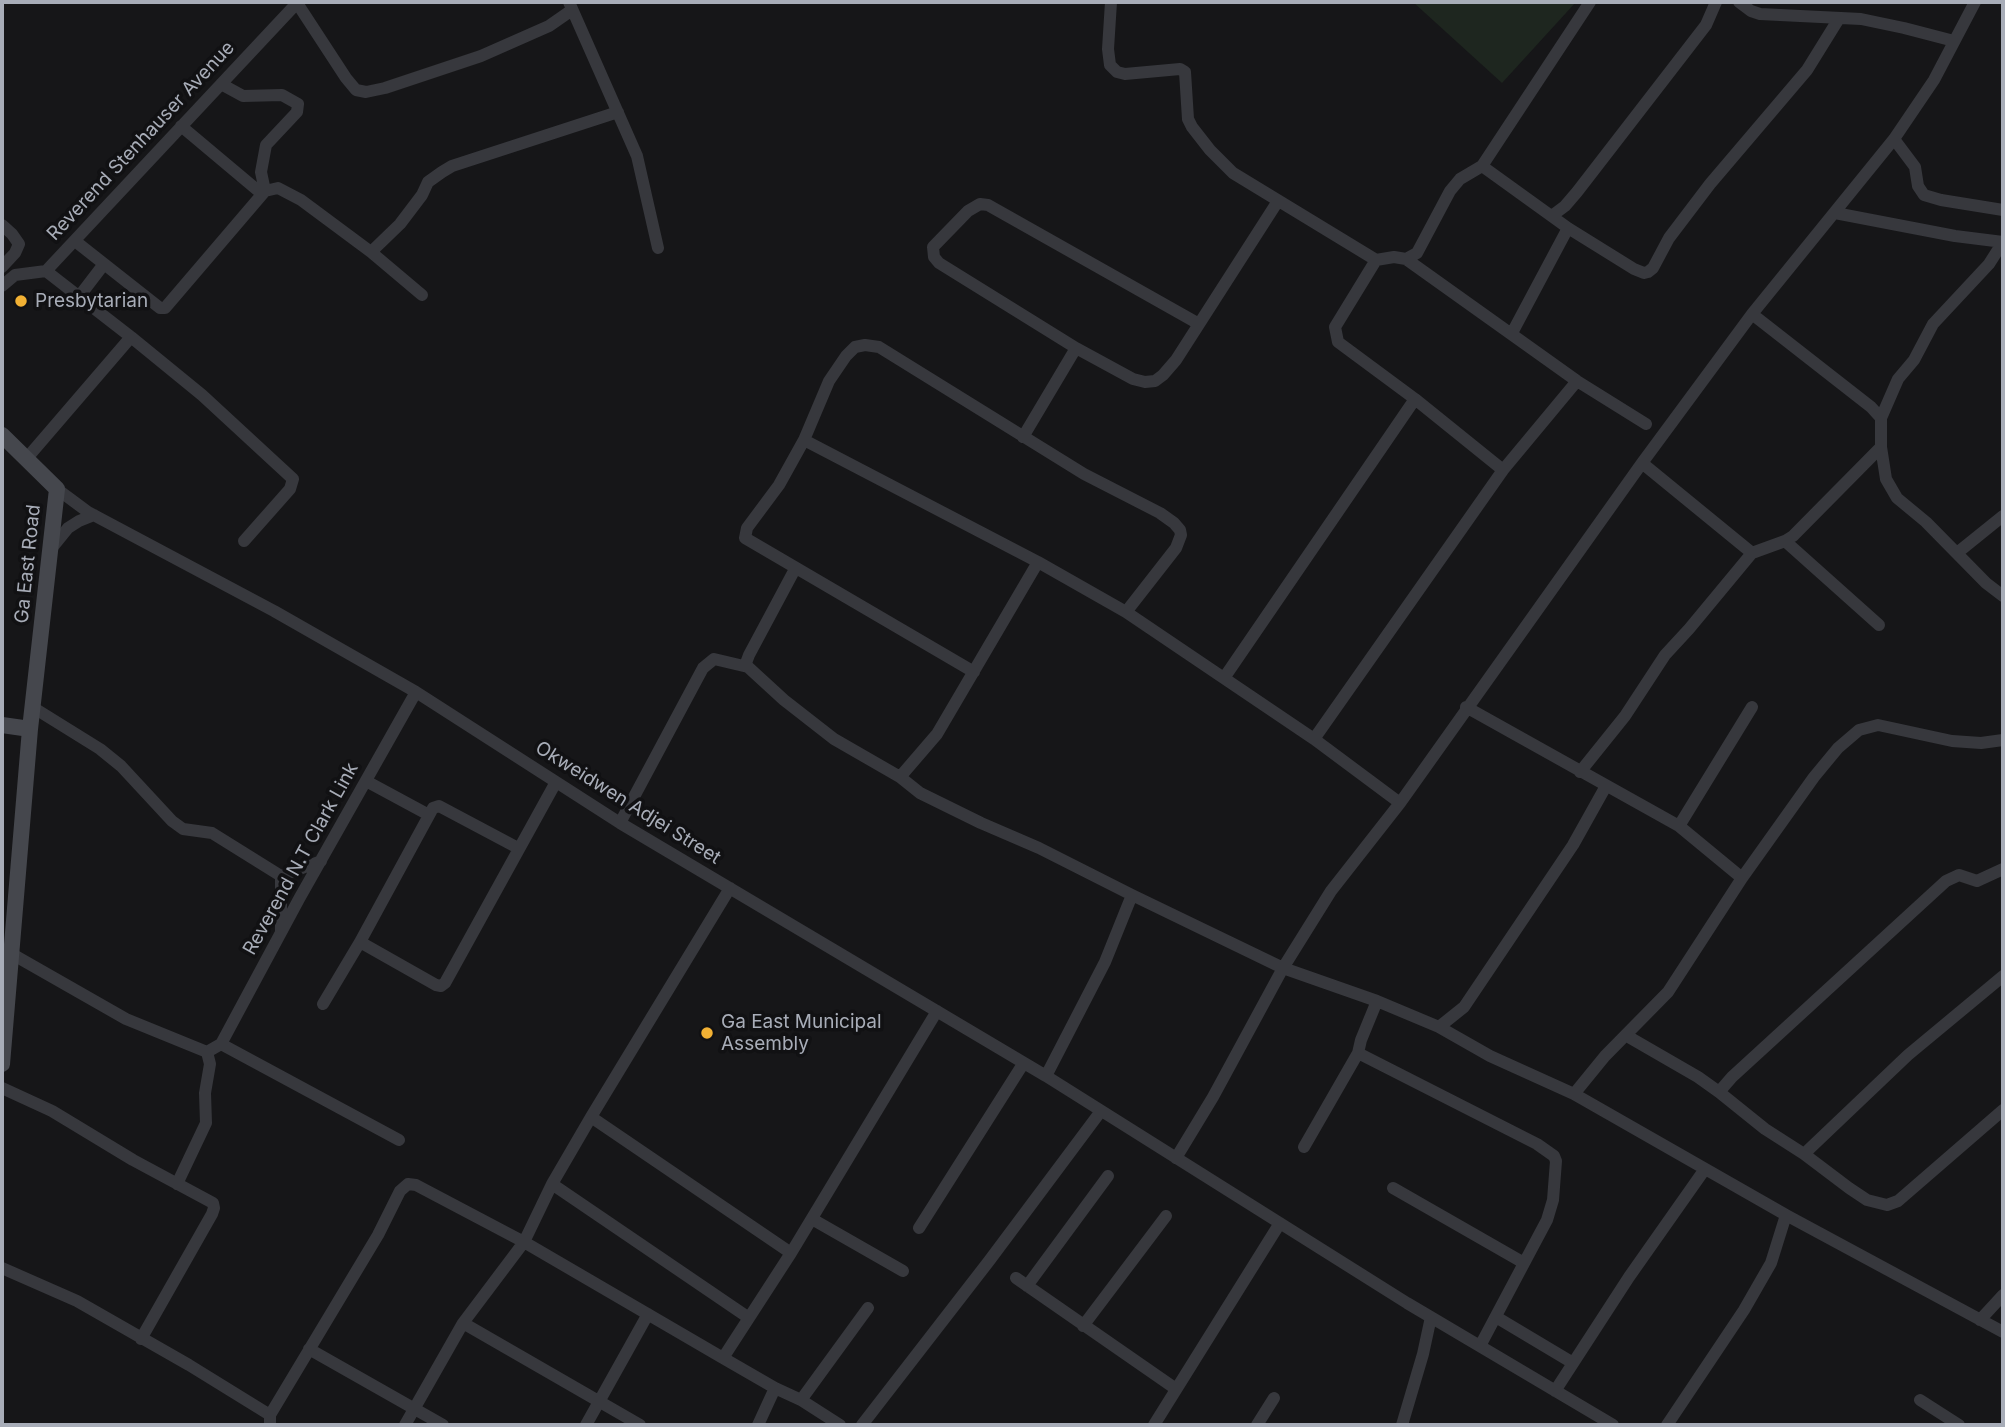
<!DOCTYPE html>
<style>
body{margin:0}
#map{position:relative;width:2005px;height:1427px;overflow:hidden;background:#161618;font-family:Inter,sans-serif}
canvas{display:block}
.frame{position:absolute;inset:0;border:4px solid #a8adb8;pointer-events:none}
</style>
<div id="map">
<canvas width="2005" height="1427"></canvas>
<div class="frame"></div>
</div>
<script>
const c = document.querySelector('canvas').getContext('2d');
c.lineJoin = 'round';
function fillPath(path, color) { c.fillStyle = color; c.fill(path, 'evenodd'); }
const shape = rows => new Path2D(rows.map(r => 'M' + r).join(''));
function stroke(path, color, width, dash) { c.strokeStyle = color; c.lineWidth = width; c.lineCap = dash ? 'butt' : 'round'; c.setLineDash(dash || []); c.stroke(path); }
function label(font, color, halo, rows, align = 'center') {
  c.font = font + ' Inter,sans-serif'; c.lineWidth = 7; c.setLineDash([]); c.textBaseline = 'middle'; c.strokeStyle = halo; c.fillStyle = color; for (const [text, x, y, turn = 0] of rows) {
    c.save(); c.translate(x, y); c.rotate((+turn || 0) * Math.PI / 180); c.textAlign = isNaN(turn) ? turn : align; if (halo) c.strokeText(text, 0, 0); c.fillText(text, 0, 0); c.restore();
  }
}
fillPath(shape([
 [1413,2,1576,2,1502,83]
]), '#1e261f');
stroke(shape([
 [569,2,637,156,658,248],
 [1111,2,1108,49,1110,65,1117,72,1125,74,1180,69,1185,72,1188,119,1192,127,1210,150,1233,173,1376,260,1394,257,1406,259,1417,253,1450,191,1460,179,1482,166,1590,2],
 [1739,2,1751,11,1760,14,1861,19,1904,28,1954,41],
 [297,3,346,78,356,90,366,92,385,88,481,56,549,26,572,10],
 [221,84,243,96,282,95,298,104,297,112,266,145,261,172,265,191],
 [181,126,262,194],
 [1894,139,1915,167,1918,186,1924,195,1941,200,2003,210],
 [1482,166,1568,228,1634,269,1644,273,1648,272,1653,268,1669,238,1710,184,1807,70,1838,20],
 [1835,213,1955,236,2003,242],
 [1553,215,1565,206,1577,192,1706,25,1716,2],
 [2,225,12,234,19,244,15,253,2,267],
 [75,241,160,308,165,308,265,191,278,188,301,200,371,252,422,295],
 [371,252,400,224,422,195,428,182,442,172,452,166,618,112],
 [1406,259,1577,381,1646,424],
 [1376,260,1335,327,1338,342,1415,399,1503,470],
 [2,286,15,275,46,271,298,2],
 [78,298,104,264],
 [1752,314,1871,407,1881,418,1881,447,1886,479,1897,498,1926,522,1986,583,2003,596],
 [1512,333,1568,228],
 [131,337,202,395,293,479,290,489,244,541],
 [1076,348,939,263,934,257,933,247,968,211,980,204,988,205,1199,324],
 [1881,418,1898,379,1914,360,1933,324,1989,264,2003,242],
 [1023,437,1076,348,1133,379,1145,382,1155,381,1163,375,1176,360,1278,201],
 [804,440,779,485,747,528,745,538,974,672],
 [27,458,131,337,46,271],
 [1642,463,1752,553],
 [57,489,88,512,274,611,416,692,620,823,1046,1076,1407,1303,1613,1425],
 [1785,541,1879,625],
 [51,549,68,528,79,521,94,515],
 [1957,553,2003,516],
 [1038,562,937,734,900,777,920,793,981,823,1039,848,1132,895,1283,968,1377,1001,1439,1027,1490,1056,1574,1094,1605,1056,1668,992,1742,878,1679,826,1466,707],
 [795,569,749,655,746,663,748,667,784,700,834,739,900,777],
 [1126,612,1176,548,1181,535,1180,530,1174,523,1160,513,1084,474,879,347,865,345,855,347,846,356,829,381,804,440,1038,562,1126,612,1314,739,1400,803],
 [1224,678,1415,399],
 [34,708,100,749,121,766,172,821,183,829,212,833,281,876],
 [1314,739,1503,470,1577,381],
 [1580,772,1625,716,1665,655,1689,629,1752,553,1785,541,1793,536,1881,447],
 [366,781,429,815],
 [620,823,703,668,714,659,748,667],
 [1679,826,1752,707],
 [281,876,281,932],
 [281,876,321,861],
 [1742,878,1814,777,1838,748,1859,730,1878,725,1952,741,1981,743,2003,740],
 [360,942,436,985,441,986,445,983,556,782],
 [12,954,126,1019,207,1052,221,1044],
 [1377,1001,1361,1040,1358,1053,1537,1144,1554,1156,1556,1161,1553,1200,1547,1220,1480,1346],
 [323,1004,360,942,433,808,439,806,518,848],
 [1439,1027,1464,1007,1573,845,1606,786],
 [1627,1036,1698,1077,1719,1092,1732,1077,1946,881,1959,875,1977,881,2003,869],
 [221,1044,299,899,416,692],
 [221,1044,399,1140],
 [1046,1076,1105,962,1132,895],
 [2,1088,52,1111,133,1160,213,1203,214,1208,212,1214,141,1339],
 [1719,1092,1765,1129,1804,1154,1849,1188,1867,1200,1887,1205,1898,1201,2003,1110],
 [1574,1094,1786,1215,2003,1332],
 [591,1117,791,1253],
 [1304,1147,1358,1053],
 [1804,1154,1908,1055,2003,976],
 [1176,1158,1213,1097,1283,968,1331,891,1400,803,1642,463,1752,314,1894,139,1934,80,1975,2],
 [177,1184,206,1123,205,1093,210,1064,207,1052],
 [552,1184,749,1318],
 [1393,1188,1524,1263],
 [812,1219,903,1271],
 [919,1228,1023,1064],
 [2,1268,77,1301,189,1365,270,1415,270,1425],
 [1016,1278,1176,1389],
 [1027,1286,1108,1176],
 [1496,1317,1573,1363],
 [1980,1320,2003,1295],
 [463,1323,640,1425],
 [1083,1326,1166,1216],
 [309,1349,443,1425],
 [723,1358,775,1388,801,1400,840,1425],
 [1555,1391,1629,1277,1705,1169],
 [801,1400,868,1308],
 [1920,1400,1959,1425],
 [270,1415,378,1235,400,1191,408,1184,416,1185,524,1242,723,1358,791,1253,937,1011],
 [405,1425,463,1323,524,1242,552,1184,591,1117,730,888],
 [586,1425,648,1314],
 [758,1425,775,1388],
 [862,1425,989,1261,1101,1111],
 [1154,1425,1280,1223],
 [1257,1425,1274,1398],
 [1402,1425,1423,1354,1431,1317],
 [1667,1425,1744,1310,1771,1263,1786,1215]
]), '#37383d', 12);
stroke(shape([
 [2,435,57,489,30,729,2,1064],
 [2,725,30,729]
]), '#45474d', 16);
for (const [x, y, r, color] of [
 [21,301,7,"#f2b134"],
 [707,1033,7,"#f2b134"]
]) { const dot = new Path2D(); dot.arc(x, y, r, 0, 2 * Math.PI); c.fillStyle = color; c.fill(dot); stroke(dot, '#111113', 2.5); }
label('19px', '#a8adb8', '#111113', [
 ["Reverend Stenhauser Avenue",141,141,-47],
 ["Ga East Road",28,564,-84],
 ["Okweidwen Adjei Street",628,803,32],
 ["Reverend N.T Clark Link",301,859,-61]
]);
label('19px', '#a8adb8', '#111113', [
 ["Presbytarian",35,301],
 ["Ga East Municipal",721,1022],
 ["Assembly",721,1044]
], 'left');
</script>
